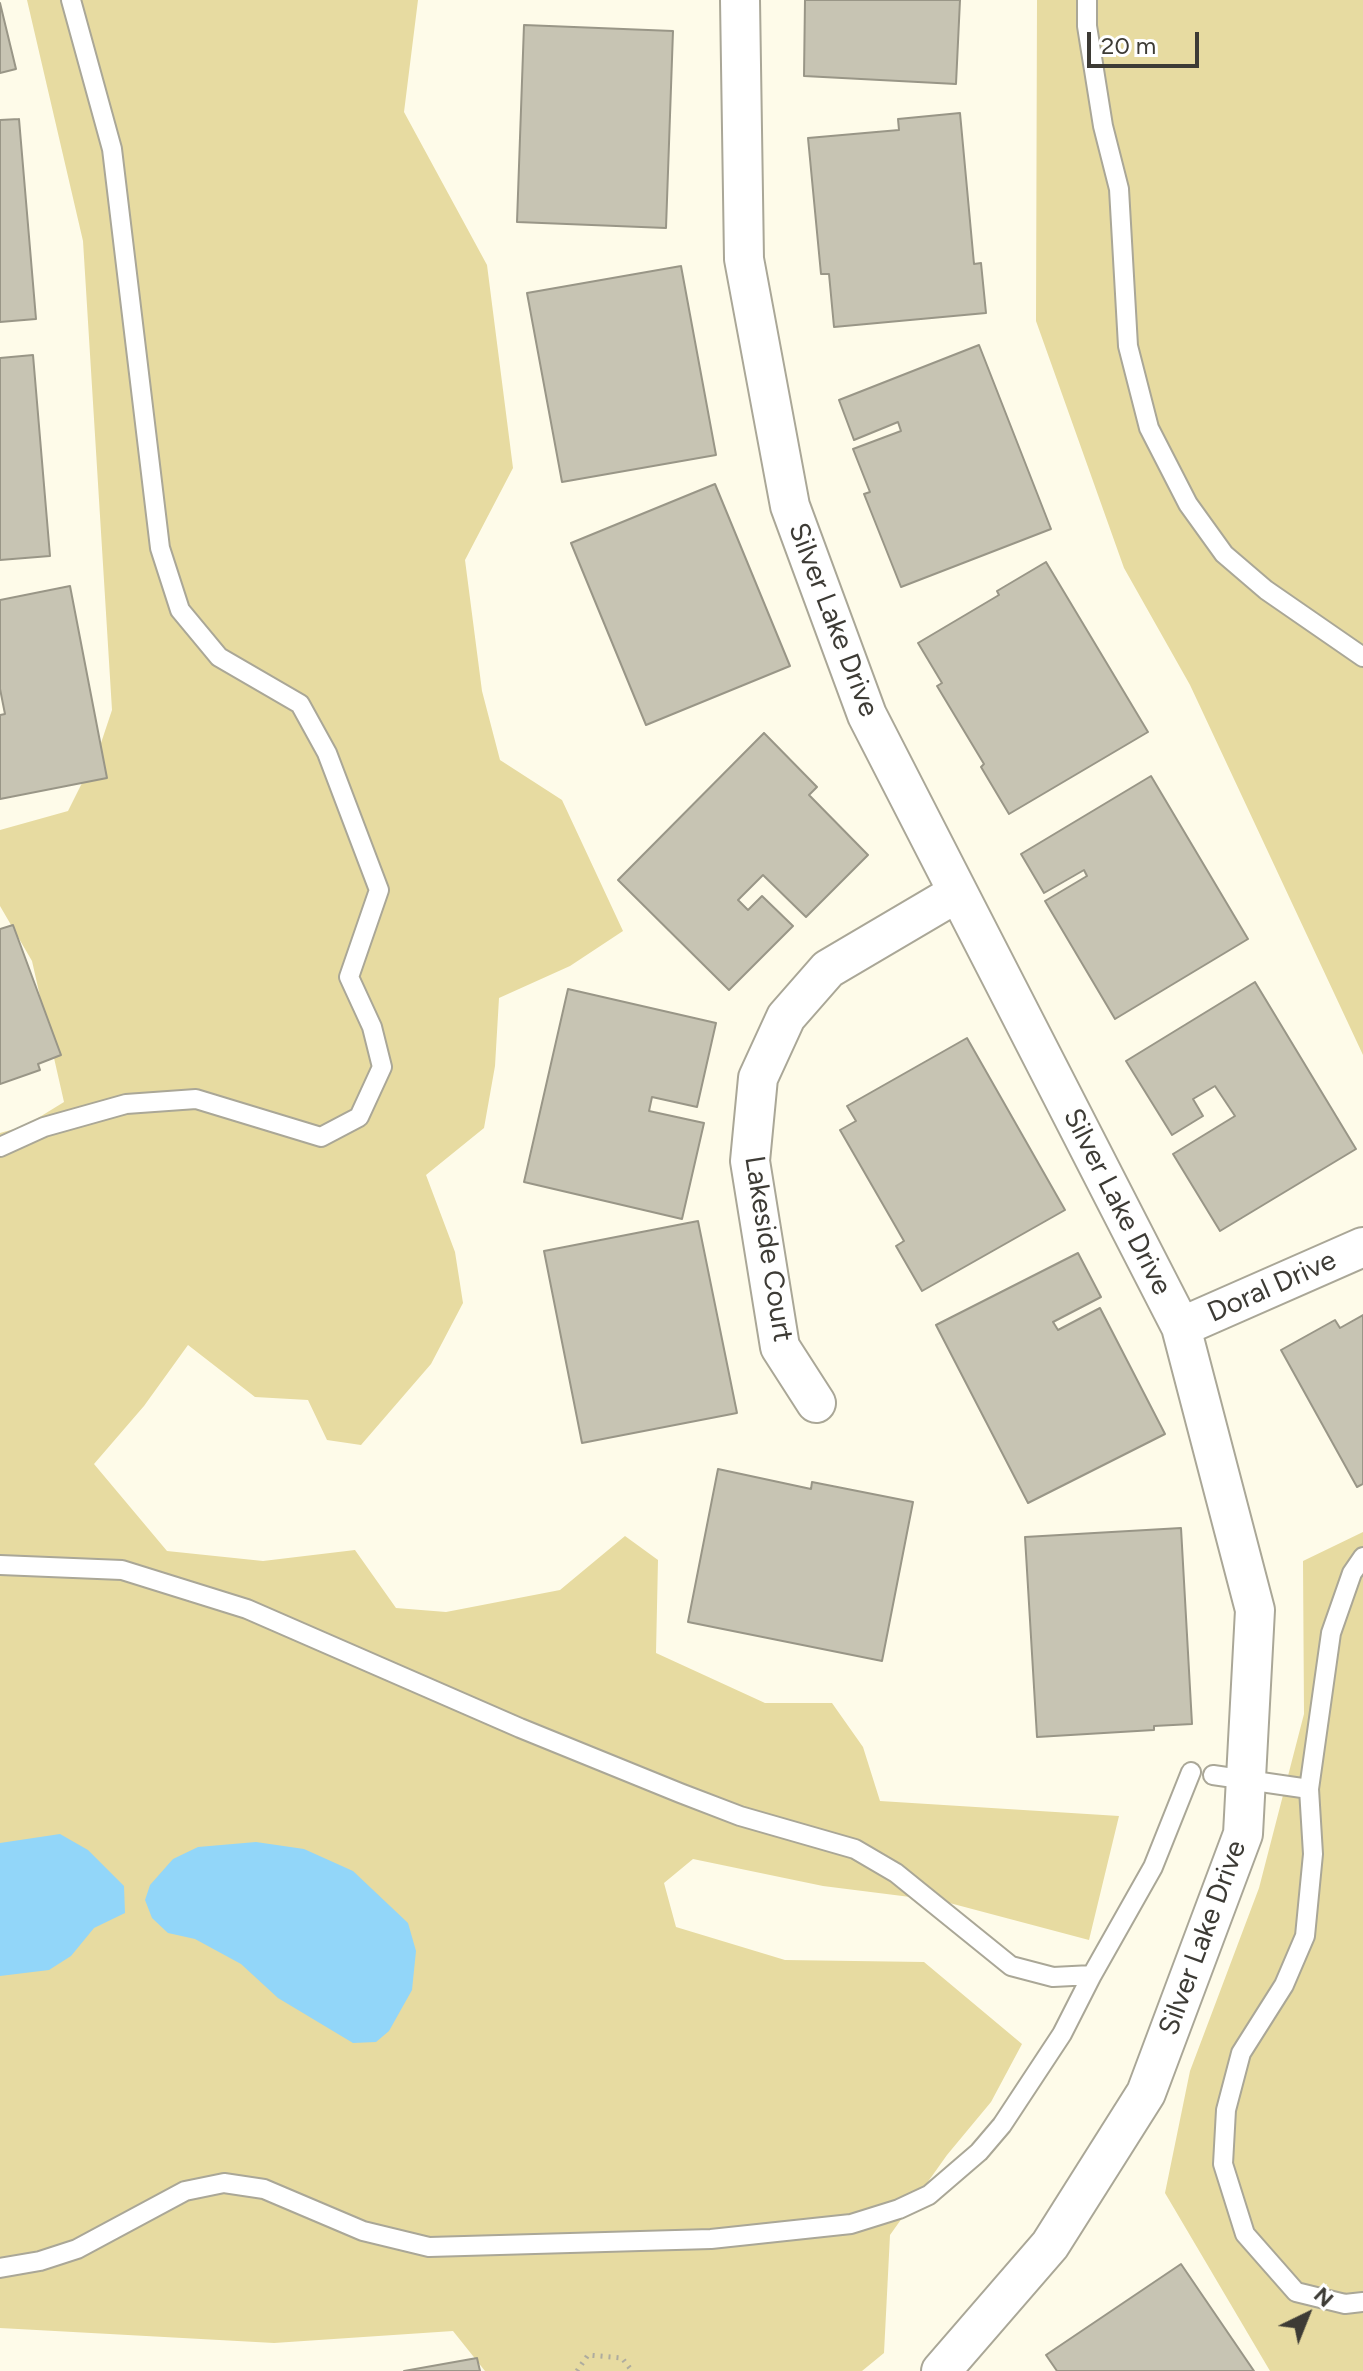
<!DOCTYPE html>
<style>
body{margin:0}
#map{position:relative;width:1363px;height:2371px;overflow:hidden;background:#fefbe9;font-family:Figtree,sans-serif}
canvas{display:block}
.north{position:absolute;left:1267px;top:2275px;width:80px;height:80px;-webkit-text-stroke:6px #fff;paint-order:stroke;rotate:43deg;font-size:22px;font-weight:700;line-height:32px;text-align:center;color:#3d3b35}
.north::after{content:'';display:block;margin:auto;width:28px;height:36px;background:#3d3b35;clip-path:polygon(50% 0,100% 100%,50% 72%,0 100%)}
.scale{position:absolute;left:1087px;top:32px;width:112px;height:36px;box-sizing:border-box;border:4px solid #3d3b35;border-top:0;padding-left:10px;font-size:24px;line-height:28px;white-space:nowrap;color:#3d3b35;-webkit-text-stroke:6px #fff;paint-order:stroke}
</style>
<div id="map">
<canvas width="1363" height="2371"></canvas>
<div class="north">N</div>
<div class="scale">20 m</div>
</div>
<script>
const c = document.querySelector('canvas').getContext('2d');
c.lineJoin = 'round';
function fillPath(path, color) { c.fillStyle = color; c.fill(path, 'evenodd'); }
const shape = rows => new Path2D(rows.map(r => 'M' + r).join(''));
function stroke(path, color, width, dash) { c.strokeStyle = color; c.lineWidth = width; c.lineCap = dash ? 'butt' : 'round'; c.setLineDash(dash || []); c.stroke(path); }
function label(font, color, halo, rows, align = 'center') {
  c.font = font + ' Figtree,sans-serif'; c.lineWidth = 6; c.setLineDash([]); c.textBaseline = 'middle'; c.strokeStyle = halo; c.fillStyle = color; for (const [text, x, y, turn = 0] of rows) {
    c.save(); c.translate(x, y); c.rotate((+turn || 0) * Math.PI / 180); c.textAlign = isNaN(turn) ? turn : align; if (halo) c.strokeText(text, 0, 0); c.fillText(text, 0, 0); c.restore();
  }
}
fillPath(shape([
 [27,0,418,0,404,112,487,265,513,468,465,560,482,691,500,760,562,800,623,931,570,966,499,998,495,1066,484,1128,426,1175,455,1252,463,1303,431,1364,361,1445,327,1440,308,1400,255,1397,188,1345,144,1406,94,1464,167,1551,263,1561,355,1550,396,1608,446,1612,560,1590,625,1536,658,1560,656,1653,765,1703,832,1703,863,1747,880,1801,1119,1816,1089,1940,942,1901,823,1886,693,1859,664,1883,676,1927,785,1960,924,1962,1022,2044,991,2102,947,2155,890,2235,884,2353,862,2371,485,2371,453,2331,274,2343,0,2328,0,1133,25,1126,64,1102,32,961,0,906,0,830,68,811,99,749,112,710,83,241],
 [1037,0,1363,0,1363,1055,1190,685,1124,568,1036,321],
 [1363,1532,1363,2371,1270,2371,1165,2193,1190,2071,1259,1888,1304,1714,1303,1561]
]), '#e7dba1');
fillPath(shape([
 [60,1834,88,1850,124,1886,125,1913,94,1928,71,1956,49,1970,0,1976,0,1843],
 [256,1842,304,1849,353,1871,408,1923,416,1951,412,1990,389,2031,376,2042,353,2043,278,1998,241,1964,195,1939,168,1933,152,1918,145,1900,150,1885,173,1859,198,1847]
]), '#92d6f9');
const building = shape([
 [805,0,960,0,956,84,804,76,805,0],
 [0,3,16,69,0,73,0,3],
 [524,25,673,31,666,228,517,222,524,25],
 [960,113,974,264,981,263,986,313,834,327,829,274,821,274,808,138,899,130,898,119,960,113],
 [19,119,36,319,0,322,0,120,19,119],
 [681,266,716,455,562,482,527,293,681,266],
 [979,345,1051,529,901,587,864,494,870,492,853,449,901,431,898,422,854,440,839,400,979,345],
 [33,355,50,556,0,560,0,358,33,355],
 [715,484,790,666,646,725,571,543,715,484],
 [1046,562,1148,732,1009,814,981,767,984,764,937,686,942,683,918,643,999,595,997,591,1046,562],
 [70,586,107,778,0,799,0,715,5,714,0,689,0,600,70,586],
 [764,733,817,787,809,795,868,855,806,917,763,875,738,900,748,910,762,896,793,926,729,990,618,880,764,733],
 [1151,776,1248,939,1115,1019,1045,901,1087,876,1084,870,1044,893,1021,854,1151,776],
 [13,925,61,1055,38,1064,40,1070,0,1084,0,929,13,925],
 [1255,982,1356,1149,1220,1231,1173,1154,1235,1116,1215,1086,1193,1099,1203,1116,1172,1135,1126,1061,1255,982],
 [568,989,716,1023,697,1107,652,1097,649,1111,704,1123,682,1219,524,1182,568,989],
 [967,1038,1065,1210,922,1291,896,1246,904,1241,840,1130,856,1121,847,1106,967,1038],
 [698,1221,737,1413,582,1443,544,1251,698,1221],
 [1078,1253,1101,1297,1053,1322,1058,1330,1100,1308,1165,1434,1028,1503,936,1325,1078,1253],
 [1363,1315,1363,1484,1357,1487,1281,1350,1335,1320,1340,1328,1363,1315],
 [718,1469,811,1489,812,1482,913,1502,882,1661,688,1622,718,1469],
 [1181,1528,1192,1724,1154,1726,1154,1730,1037,1737,1025,1537,1181,1528],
 [1181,2264,1254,2371,1057,2371,1046,2355,1181,2264],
 [477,2358,480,2371,404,2371,477,2358]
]);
fillPath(building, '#c7c4b3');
stroke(building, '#999687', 2);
const service = shape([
 [1087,0,1087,26,1103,126,1119,189,1128,346,1149,428,1188,504,1224,554,1266,590,1363,657],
 [0,1147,44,1127,126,1104,196,1099,321,1137,359,1117,382,1067,372,1027,349,977,379,890,327,753,300,704,219,657,180,610,160,548,112,149,71,0],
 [0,1565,122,1570,247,1609,520,1728,680,1793,740,1816,855,1849,896,1873,1011,1966,1053,1977,1092,1975,1062,2034,1002,2125,979,2152,929,2195,899,2209,851,2224,711,2239,429,2247,363,2231,264,2189,224,2183,185,2191,77,2249,40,2261,0,2268],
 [1213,1775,1309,1789,1331,1633,1352,1573,1363,1557],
 [1309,1789,1313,1854,1305,1936,1284,1985,1241,2053,1226,2110,1223,2164,1245,2234,1296,2292,1345,2304,1363,2302],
 [1092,1975,1153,1867,1191,1772]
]);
const minor = shape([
 [740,0,744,259,790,506,867,715,1181,1327,1255,1610,1243,1834,1146,2093,1050,2245,941,2371],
 [1181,1327,1363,1247],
 [816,1403,780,1347,750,1161,758,1078,786,1017,828,969,957,893]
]);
stroke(service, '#aaa797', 22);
stroke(minor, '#aaa797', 42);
stroke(shape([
 [577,2371,588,2355,622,2358,632,2371]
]), '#aeac9f', 5, [2, 6]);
stroke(service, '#fff', 18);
stroke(minor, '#fff', 38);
label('28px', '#3d3b35', '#fff', [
 ["Silver Lake Drive",833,620,69],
 ["Silver Lake Drive",1117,1202,63],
 ["Lakeside Court",768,1249,81],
 ["Doral Drive",1272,1287,-24],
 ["Silver Lake Drive",1203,1938,-70]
]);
</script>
